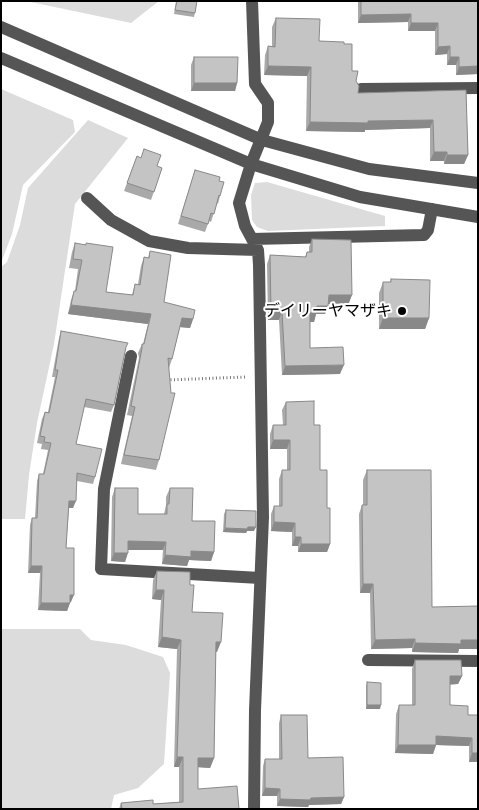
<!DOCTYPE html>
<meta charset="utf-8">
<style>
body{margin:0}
#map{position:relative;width:479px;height:810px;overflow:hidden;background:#fff;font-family:"Golos Text",sans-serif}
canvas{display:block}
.frame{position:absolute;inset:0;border:2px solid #000;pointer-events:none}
</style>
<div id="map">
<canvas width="479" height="810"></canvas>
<div class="frame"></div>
</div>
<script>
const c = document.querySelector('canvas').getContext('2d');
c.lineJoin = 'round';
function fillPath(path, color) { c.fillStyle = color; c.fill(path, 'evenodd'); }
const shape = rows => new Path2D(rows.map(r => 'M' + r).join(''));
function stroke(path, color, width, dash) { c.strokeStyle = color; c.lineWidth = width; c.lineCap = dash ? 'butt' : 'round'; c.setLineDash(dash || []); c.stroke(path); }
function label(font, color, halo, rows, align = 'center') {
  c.font = font + ' "Golos Text","Noto Sans JP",sans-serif'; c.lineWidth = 4; c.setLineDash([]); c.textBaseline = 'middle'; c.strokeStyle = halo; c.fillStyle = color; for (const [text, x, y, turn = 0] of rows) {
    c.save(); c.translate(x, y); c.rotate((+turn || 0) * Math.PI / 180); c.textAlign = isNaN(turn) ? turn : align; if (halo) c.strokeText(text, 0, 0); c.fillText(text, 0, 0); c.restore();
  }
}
fillPath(shape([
 [26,1,159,1,131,23],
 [1,89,73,120,75,132,23,185,12,234,1,263],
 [88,120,128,138,75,204,54,344,37,423,29,475,25,519,1,519,1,267,7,262,20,225,28,188],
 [267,182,385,216,385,226,268,231,257,227,252,220,251,195,255,183],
 [1,629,80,629,91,640,126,645,163,657,170,673,164,764,138,788,114,795,111,809,1,809]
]), '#dcdcdc');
stroke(shape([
 [167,380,245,377]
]), '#777', 3, [1, 2.5]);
stroke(shape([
 [252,1,255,84,268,103,268,122,251,164,239,203,245,226,258,250,259,265,263,517,255,710,254,809],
 [1,27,262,140,369,169,478,183],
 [1,58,251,164,360,197,478,217],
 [361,89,478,88],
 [87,198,111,220,149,241,188,248,258,250],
 [252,239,424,235,428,230,432,209],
 [131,356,104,489,101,569,260,578],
 [368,660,478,661]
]), '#555', 12);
fillPath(shape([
 [176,1,197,1,194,17,174,14],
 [358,1,478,1,478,74,456,75,456,65,447,65,447,54,435,55,435,31,408,31,408,22,358,23],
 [276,18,319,41,344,44,352,71,356,81,358,93,466,90,468,155,464,164,444,164,444,161,430,161,430,128,365,130,365,132,306,131,307,76,264,75,265,55,268,46,272,46,272,27],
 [194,57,237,83,235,91,191,91,191,65],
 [137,156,157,167,162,168,151,200,124,191],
 [195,170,219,181,220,196,218,204,217,203,211,222,209,221,205,232,178,224],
 [312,239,349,303,328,304,325,314,316,314,314,322,310,322,310,348,340,374,282,375,279,320,268,320,267,264,270,255,305,257,307,252,309,252,309,247],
 [75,243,106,292,132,295,135,284,138,284,141,266,144,257,148,258,150,251,164,302,193,319,190,328,180,327,172,359,169,368,159,460,156,470,121,464,132,416,127,415,139,358,138,353,142,344,143,344,148,324,68,314,71,300,74,291,75,291,78,269,69,268,72,252],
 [391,279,429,318,425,329,379,329,379,293,383,282,390,282],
 [61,331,125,351,114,405,111,412,84,407,76,444,95,477,93,484,77,481,73,508,69,508,66,548,71,602,70,602,67,611,38,610,40,573,28,573,30,525,32,518,35,518,37,481,39,474,43,474,48,450,41,449,42,444,37,443,42,419,45,412,48,412,55,377,52,377,59,338],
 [286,402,314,425,320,470,327,508,330,544,327,552,298,552,298,546,292,546,292,532,271,531,271,514,274,506,279,506,279,479,282,470,287,470,287,449,270,449,270,434,273,425,283,425,282,410],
 [367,470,432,607,459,649,458,653,412,652,412,648,371,649,370,593,360,593,359,514,362,505,363,505,363,480],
 [115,488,138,514,164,514,166,505,166,497,170,488,214,552,211,561,189,560,187,566,162,564,163,550,128,550,125,562,111,561,112,497],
 [226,510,254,531,247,531,246,533,223,532,224,514],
 [157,571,190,585,192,612,217,652,216,652,214,758,210,768,198,767,198,789,239,809,119,809,121,803,153,804,179,802,179,767,174,767,177,649,158,647,161,600,152,599,153,580],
 [415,660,462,676,458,684,450,684,450,705,468,715,478,762,469,762,469,746,436,745,433,754,395,753,396,714,399,705,412,705,412,669],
 [367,682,380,709,366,709,366,686],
 [281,715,308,758,344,797,341,804,309,805,308,807,277,806,277,796,262,796,263,766,265,759,279,759,279,723]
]), '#a9a9a9');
fillPath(shape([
 [411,14,408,22,358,23,361,15],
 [411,23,438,23,435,31,408,31],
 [450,46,447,54,435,55,438,47],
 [450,57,459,57,456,65,447,65],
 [268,66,311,67,307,76,264,75],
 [478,66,478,74,456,75,459,67],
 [194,83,237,83,235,91,191,91],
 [433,120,430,128,365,130,365,132,306,131,310,122],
 [434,152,447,152,444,161,430,161],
 [447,155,468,155,464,164,444,164],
 [329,295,352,295,349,303,325,304],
 [71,305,151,314,148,324,68,314],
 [317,306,328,306,325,314,316,314,314,322,307,322,310,313],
 [271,311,282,311,279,320,268,320],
 [182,318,193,319,190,328,179,327],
 [383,318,429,318,425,329,379,329],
 [344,365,340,374,282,375,285,366],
 [273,440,290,440,287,449,270,449],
 [69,501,76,501,73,508,67,508],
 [274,522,295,523,292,532,271,531],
 [248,527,256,527,254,531,247,531,246,533,223,532,225,528],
 [295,537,301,537,298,546,292,546],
 [128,541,166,542,163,550,125,550],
 [301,544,330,544,327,552,298,552],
 [191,551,214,552,211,561,189,560,187,566,162,564,165,555],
 [114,553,128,553,125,562,111,561],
 [31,566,42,566,40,573,28,573],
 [363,584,373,584,370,593,360,593],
 [156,590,164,590,161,600,152,599],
 [70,595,74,595,71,602,68,602],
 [41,603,70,603,67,611,38,610],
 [162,637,181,640,177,649,158,647],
 [415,639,412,648,371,649,375,640],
 [461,640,478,640,478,649,459,649,458,653,412,652,415,643],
 [216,642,221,642,217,652,213,652],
 [450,676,462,676,458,684,447,685],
 [367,705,381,705,380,709,366,709],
 [436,736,472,738,469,746,436,745,433,754,395,753,398,745],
 [472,753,478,753,478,762,469,762],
 [177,757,183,757,179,767,174,767],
 [198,758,214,758,210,768,195,767],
 [265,788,280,789,277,796,262,796],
 [344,797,341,804,309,805,308,807,277,806,280,799]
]), '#898989');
const building = shape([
 [177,1,197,1,195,13,175,10,177,1],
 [361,1,478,1,478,66,459,67,459,57,450,57,450,46,438,47,438,23,411,23,411,14,361,15,361,1],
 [276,18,320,19,319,41,344,42,344,44,352,44,352,71,358,71,356,81,359,86,358,93,466,90,468,155,447,155,447,152,434,152,433,120,368,121,368,123,310,122,311,67,268,66,268,46,275,47,276,18],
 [194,57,238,57,237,83,194,83,194,57],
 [144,149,161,155,157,166,162,168,154,192,127,183,137,156,141,158,144,149],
 [195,170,220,177,219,181,224,182,220,196,219,195,214,214,211,213,208,224,181,216,195,170],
 [312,239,351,240,352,295,329,295,328,306,317,306,317,313,310,313,310,348,343,347,344,365,285,366,282,311,271,311,270,255,306,257,307,252,312,252,312,239],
 [75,243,86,245,86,243,113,247,106,292,133,295,135,284,140,285,144,257,149,258,150,251,171,255,164,302,195,310,193,319,182,318,172,359,168,358,171,393,175,393,159,460,124,455,135,407,131,406,142,348,142,344,144,344,151,314,71,305,74,291,76,291,82,260,73,259,75,243],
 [391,279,430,280,429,318,383,318,383,282,391,282,391,279],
 [61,331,128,343,126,347,114,405,86,399,76,444,102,449,95,477,77,473,76,501,69,501,66,548,74,548,74,595,70,595,70,603,41,603,42,566,31,566,32,518,37,518,39,474,44,474,51,443,44,442,45,437,40,436,45,412,49,413,58,370,55,370,61,331],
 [314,401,314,425,320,425,320,470,327,470,327,508,330,508,330,544,301,544,301,537,295,537,295,523,274,522,274,506,282,506,282,470,290,470,290,440,273,440,273,425,286,425,286,402,314,401],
 [367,470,431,470,432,607,478,606,478,640,461,640,461,644,415,643,415,639,375,640,373,584,363,584,362,505,367,505,367,470],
 [115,488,138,488,138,514,167,514,167,504,169,504,170,488,193,488,192,521,215,521,214,552,191,551,191,557,165,555,166,542,128,541,128,553,114,553,115,488],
 [226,510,256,511,256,527,248,527,247,529,225,528,226,510],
 [157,571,190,572,190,585,194,585,192,612,223,613,221,642,216,642,214,758,198,758,198,789,237,786,239,809,122,809,121,803,153,800,153,804,183,802,183,757,177,757,181,640,162,637,164,590,156,590,157,571],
 [415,660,461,660,462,676,450,676,450,705,468,706,468,715,478,715,478,753,472,753,472,738,436,736,436,745,398,745,399,705,415,705,415,660],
 [367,682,381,683,381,705,367,705,367,682],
 [281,715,307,715,308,758,343,757,344,797,311,798,310,800,280,799,280,789,265,788,265,759,282,759,281,715]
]);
fillPath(building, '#c4c4c4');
stroke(building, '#898989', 1);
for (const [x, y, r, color] of [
 [402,311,5,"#000"]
]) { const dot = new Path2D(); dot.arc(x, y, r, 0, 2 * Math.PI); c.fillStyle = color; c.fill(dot); stroke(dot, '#fff', 2); }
label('16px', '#000', '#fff', [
 ["デイリーヤマザキ",392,311]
], 'right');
</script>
